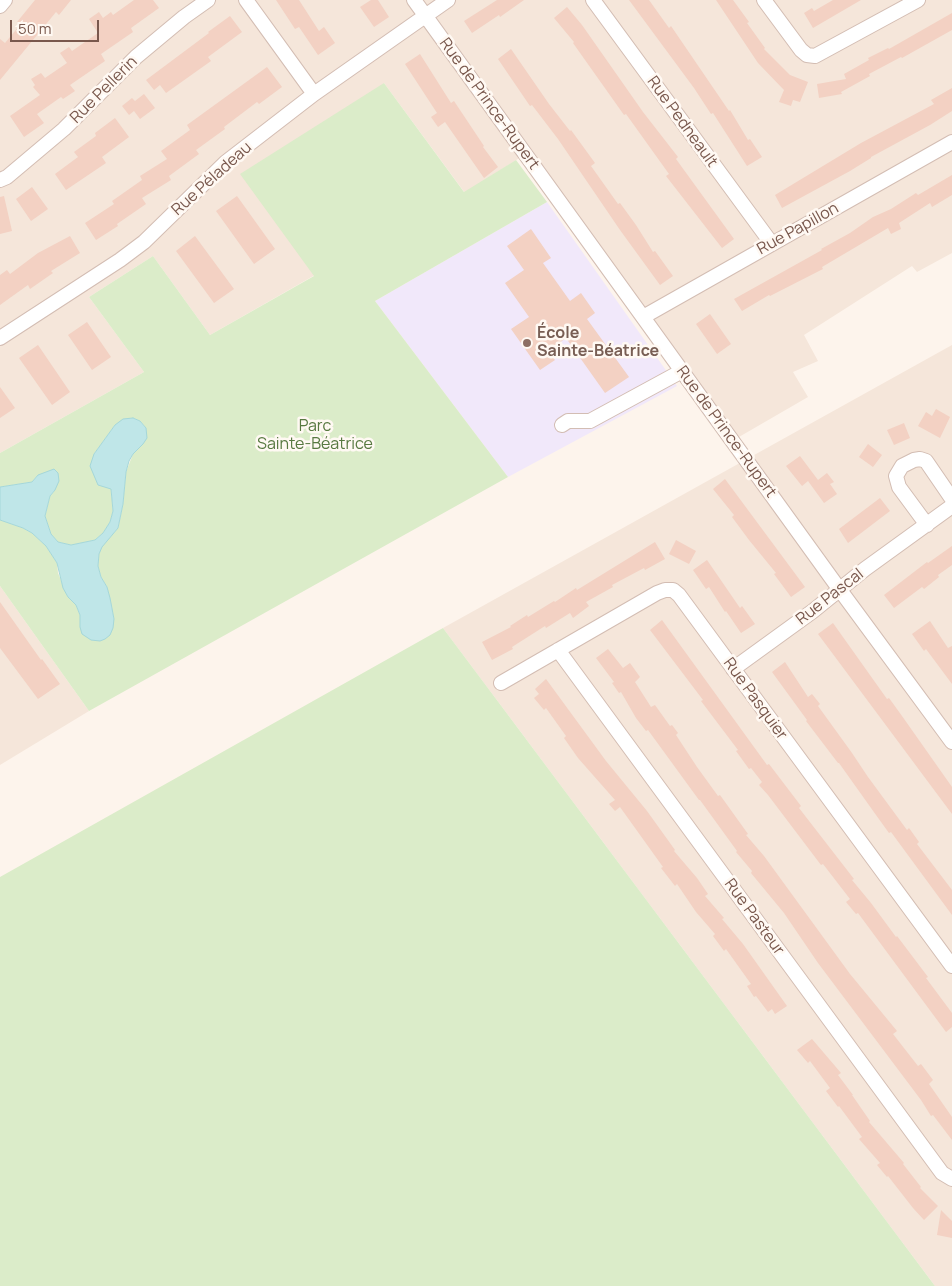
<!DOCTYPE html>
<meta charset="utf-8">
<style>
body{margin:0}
#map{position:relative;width:952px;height:1286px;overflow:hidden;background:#fdf4ec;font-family:Manrope,sans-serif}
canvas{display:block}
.scale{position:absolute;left:10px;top:20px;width:89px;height:22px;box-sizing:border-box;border:2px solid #79584d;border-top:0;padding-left:6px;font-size:15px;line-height:18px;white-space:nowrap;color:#79584d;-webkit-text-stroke:4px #fff9f3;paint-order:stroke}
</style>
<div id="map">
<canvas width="952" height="1286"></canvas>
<div class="scale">50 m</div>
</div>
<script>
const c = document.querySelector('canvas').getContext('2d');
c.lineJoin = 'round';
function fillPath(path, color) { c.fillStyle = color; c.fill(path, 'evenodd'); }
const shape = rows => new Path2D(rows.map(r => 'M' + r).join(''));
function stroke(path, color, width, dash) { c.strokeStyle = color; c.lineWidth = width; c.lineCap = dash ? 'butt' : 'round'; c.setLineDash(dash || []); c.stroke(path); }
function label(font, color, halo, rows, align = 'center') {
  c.font = font + ' Manrope,sans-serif'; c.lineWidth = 5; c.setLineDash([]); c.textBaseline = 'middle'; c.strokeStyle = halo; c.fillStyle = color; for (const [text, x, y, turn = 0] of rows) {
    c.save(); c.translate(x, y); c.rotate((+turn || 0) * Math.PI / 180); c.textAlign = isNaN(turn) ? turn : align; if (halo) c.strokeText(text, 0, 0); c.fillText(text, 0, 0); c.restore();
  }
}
fillPath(shape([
 [0,0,952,0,952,253,917,272,912,266,804,335,818,361,793,372,808,397,732,441,524,155,465,193,384,83,315,275,210,335,153,256,89,297,144,372,0,453],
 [952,345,952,1286,935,1286,443,628],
 [0,586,89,711,0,765]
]), '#f5e6da');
fillPath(shape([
 [547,202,677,386,508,477,375,301]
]), '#f1e8fa');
fillPath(shape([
 [384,83,464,192,516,160,547,202,375,301,508,477,89,711,0,586,0,520,23,528,32,533,46,546,57,563,58,573,68,597,76,605,80,615,80,627,114,619,107,587,101,577,98,566,99,554,101,547,118,528,123,504,126,472,133,454,143,444,146,428,140,421,133,418,115,425,94,454,111,489,113,511,110,522,103,533,95,540,82,543,71,545,58,542,51,534,45,516,50,496,55,490,38,475,32,482,0,487,0,453,144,372,89,297,153,256,210,335,314,276,240,174],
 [443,628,935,1286,0,1286,0,877]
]), '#dbecc9');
const water = shape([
 [133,418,140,421,146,428,147,438,143,444,133,454,129,461,126,472,123,504,118,528,102,547,99,554,98,566,101,577,107,587,110,598,114,619,113,628,110,635,105,639,100,641,91,640,82,634,80,627,80,615,76,605,68,597,63,588,57,563,46,546,32,533,23,528,0,520,0,487,32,482,38,475,54,469,58,473,59,481,55,490,50,496,45,516,51,534,58,542,71,545,95,540,103,533,110,522,113,511,111,489,98,485,90,466,94,454,115,425,123,419,133,418]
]);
fillPath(water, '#bfe6e8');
stroke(water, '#a5d7d9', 1);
fillPath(shape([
 [35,0,71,0,59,15,56,12,0,80,0,39,5,43,20,25,17,22],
 [134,0,153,0,159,8,131,28,133,32,101,54,105,61,70,85,75,91,63,99,61,97,37,114,44,123,24,137,10,116,40,95,33,87,35,85,31,79,41,73,45,78,67,63,60,53,69,47,72,51,98,33,89,19,99,12,103,18,111,12,113,15],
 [276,0,299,0,319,31,324,27,335,43,318,55,299,27,295,29],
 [371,0,378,0,389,17,374,27,360,7],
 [497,0,524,0,500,17,499,15,472,33,464,21],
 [629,0,649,0,669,28,671,26,729,111,730,110,748,140,750,139,762,157,747,166,713,113,711,114,694,88],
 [716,0,733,0,749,22,747,23,765,48,764,49,790,75,808,82,800,102,793,100,791,106,779,102,784,90,758,63],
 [833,0,861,0,813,28,804,13,812,8,814,11],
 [567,7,582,25,643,112,678,157,676,159,734,239,722,248,666,176,669,174,626,114,624,115,573,43,574,42,554,18],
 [952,13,952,30,902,58,901,57,869,74,870,76,841,92,842,94,819,98,817,84,846,79,844,74,869,60,868,58,888,48,889,49],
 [230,16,242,32,208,57,211,61,166,93,160,85,154,90,146,80,209,33,208,32],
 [511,49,549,104,570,131,571,130,595,163,591,166,618,204,620,203,636,225,653,252,655,251,673,276,660,285,620,230,558,139,532,105,530,106,498,59],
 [420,54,451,103,454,101,484,146,483,147,498,167,484,178,445,122,438,127,431,117,437,113,405,64],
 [267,67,282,87,259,104,257,102,224,127,225,129,196,150,199,154,169,176,171,180,142,198,146,204,117,224,118,226,96,240,85,223,114,204,112,201,142,180,140,176,167,159,161,151,190,130,187,125],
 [952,88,952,111,930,125,871,157,871,158,850,171,782,208,775,195,861,143,934,104,931,100],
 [144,94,155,108,140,119,134,111,129,115,122,106,132,98,135,101],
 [115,118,129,137,102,157,106,163,66,190,55,174,78,157,74,152,96,136,95,133],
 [952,175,952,195,932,207,930,203,899,223,901,229,891,234,888,228,822,267,823,269,770,296,769,295,742,311,734,299,822,250,821,249,850,233,873,217,891,209,916,193,918,195],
 [32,187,48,209,31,221,16,199],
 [4,196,12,231,0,234,0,197],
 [237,196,275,249,254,264,216,211],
 [531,229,551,258,543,263,570,301,581,293,595,313,587,319,629,377,605,393,566,338,548,351,555,360,540,370,511,329,529,317,505,283,524,270,507,246],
 [70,236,80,253,51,271,53,273,30,289,28,285,0,305,0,275,7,270,10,274,38,253],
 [195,236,234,289,214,303,176,251],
 [710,314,731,344,717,354,696,324],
 [87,322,111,357,92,370,68,335],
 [38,345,70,392,52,405,19,358],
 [0,387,15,408,0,418],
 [936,409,950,417,940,438,918,426,926,412,932,416],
 [904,423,910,438,894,445,887,430],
 [868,444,882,455,873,467,859,457],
 [800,456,818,480,827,473,834,482,830,484,837,494,824,503,808,481,802,486,786,466],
 [725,479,805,587,791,597,774,574,776,573,749,540,732,517,734,515,713,489],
 [880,498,890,511,848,543,839,529],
 [676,540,696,551,689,564,669,554],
 [655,542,665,559,645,570,644,568,612,585,613,587,586,602,589,606,573,618,570,613,546,628,545,626,512,647,513,649,492,660,482,642,511,627,510,626,527,615,528,617,554,601,555,602,576,588,577,590],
 [952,546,952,565,938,575,939,577,924,589,922,587,894,608,884,595,927,562,928,563],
 [707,560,740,608,742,606,755,624,741,633,726,611,725,612,709,587,706,589,693,570],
 [0,602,41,660,42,659,60,684,38,699,0,648],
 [662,620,767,765,769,764,801,806,799,808,854,879,852,880,871,903,896,937,897,936,928,977,926,978,952,1013,952,1027,946,1032,858,913,856,914,846,902,850,899,823,864,821,865,768,795,759,785,762,782,751,768,749,769,736,751,738,750,701,701,703,700,650,630],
 [930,621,948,648,952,646,952,684,926,649,924,651,912,634],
 [833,623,887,699,889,698,902,716,952,787,952,814,818,634],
 [608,649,623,668,630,663,640,677,635,682,651,707,655,705,670,726,672,725,678,733,676,735,697,767,718,796,720,795,748,834,746,835,764,856,850,974,897,1031,893,1034,918,1066,921,1064,933,1080,929,1084,952,1117,952,1140,933,1115,931,1116,921,1100,818,963,784,913,751,873,752,871,736,852,737,851,700,800,699,800,648,730,646,731,636,718,621,692,619,693,612,683,614,682,596,658],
 [785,662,808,697,812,694,820,704,818,706,852,753,868,777,907,830,909,828,919,842,917,844,952,890,952,915,891,832,889,833,876,815,839,763,838,763,806,721,807,720,772,672],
 [546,679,606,761,647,811,675,850,674,851,697,878,708,894,705,896,724,918,722,919,743,944,787,1006,775,1014,772,1009,768,1012,756,996,754,997,747,986,751,984,726,949,724,951,713,936,715,934,696,912,677,884,675,886,661,868,663,867,620,807,615,811,609,804,615,800,578,758,564,738,566,736,546,708,544,710,534,698,539,694,535,689],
 [812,1039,841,1073,838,1075,853,1095,852,1095,870,1121,869,1122,904,1163,903,1164,921,1187,920,1188,938,1206,924,1220,913,1208,888,1176,887,1177,877,1165,880,1163,859,1139,862,1137,839,1106,838,1107,826,1091,830,1088,810,1061,808,1063,797,1050],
 [941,1210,952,1221,952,1238,937,1235]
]), '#f3d1c3');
const minor = shape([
 [246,0,314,94],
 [414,0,840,590,952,742],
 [593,0,772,244],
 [764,0,801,50,807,55,815,56,918,0],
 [0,6,5,0],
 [0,180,7,177,64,129,136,57,184,17,208,0],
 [643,317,952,142],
 [0,338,120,260,144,242,226,162,314,94,448,0],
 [562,425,568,421,590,421,682,371],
 [927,525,899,487,896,476,902,466,914,460,920,459,926,461,952,499],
 [558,650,942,1173,952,1179],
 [733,669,813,611,865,569,952,506],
 [501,683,657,593,665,590,673,590,679,595,952,966]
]);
stroke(minor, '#d3bdb3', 16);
stroke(minor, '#fff', 14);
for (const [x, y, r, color] of [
 [527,343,5,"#8d6e63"]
]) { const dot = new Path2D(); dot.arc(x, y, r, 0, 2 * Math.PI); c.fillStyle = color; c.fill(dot); stroke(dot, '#fff9f3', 2); }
label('16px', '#79584d', '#fff9f3', [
 ["Rue Pellerin",104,90,-45],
 ["Rue de Prince-Rupert",489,104,54],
 ["Rue Pedneault",682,122,54],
 ["Rue Péladeau",212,179,-42],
 ["Rue Papillon",798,229,-29],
 ["Rue de Prince-Rupert",726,432,54],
 ["Rue Pascal",830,597,-38],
 ["Rue Pasquier",755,699,54],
 ["Rue Pasteur",754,917,54]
]);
label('bold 16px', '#785e54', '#fff9f3', [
 ["École",537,334],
 ["Sainte-Béatrice",537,352]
], 'left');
label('16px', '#587941', '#fff9f3', [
 ["Parc",315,427],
 ["Sainte-Béatrice",315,445]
]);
</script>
